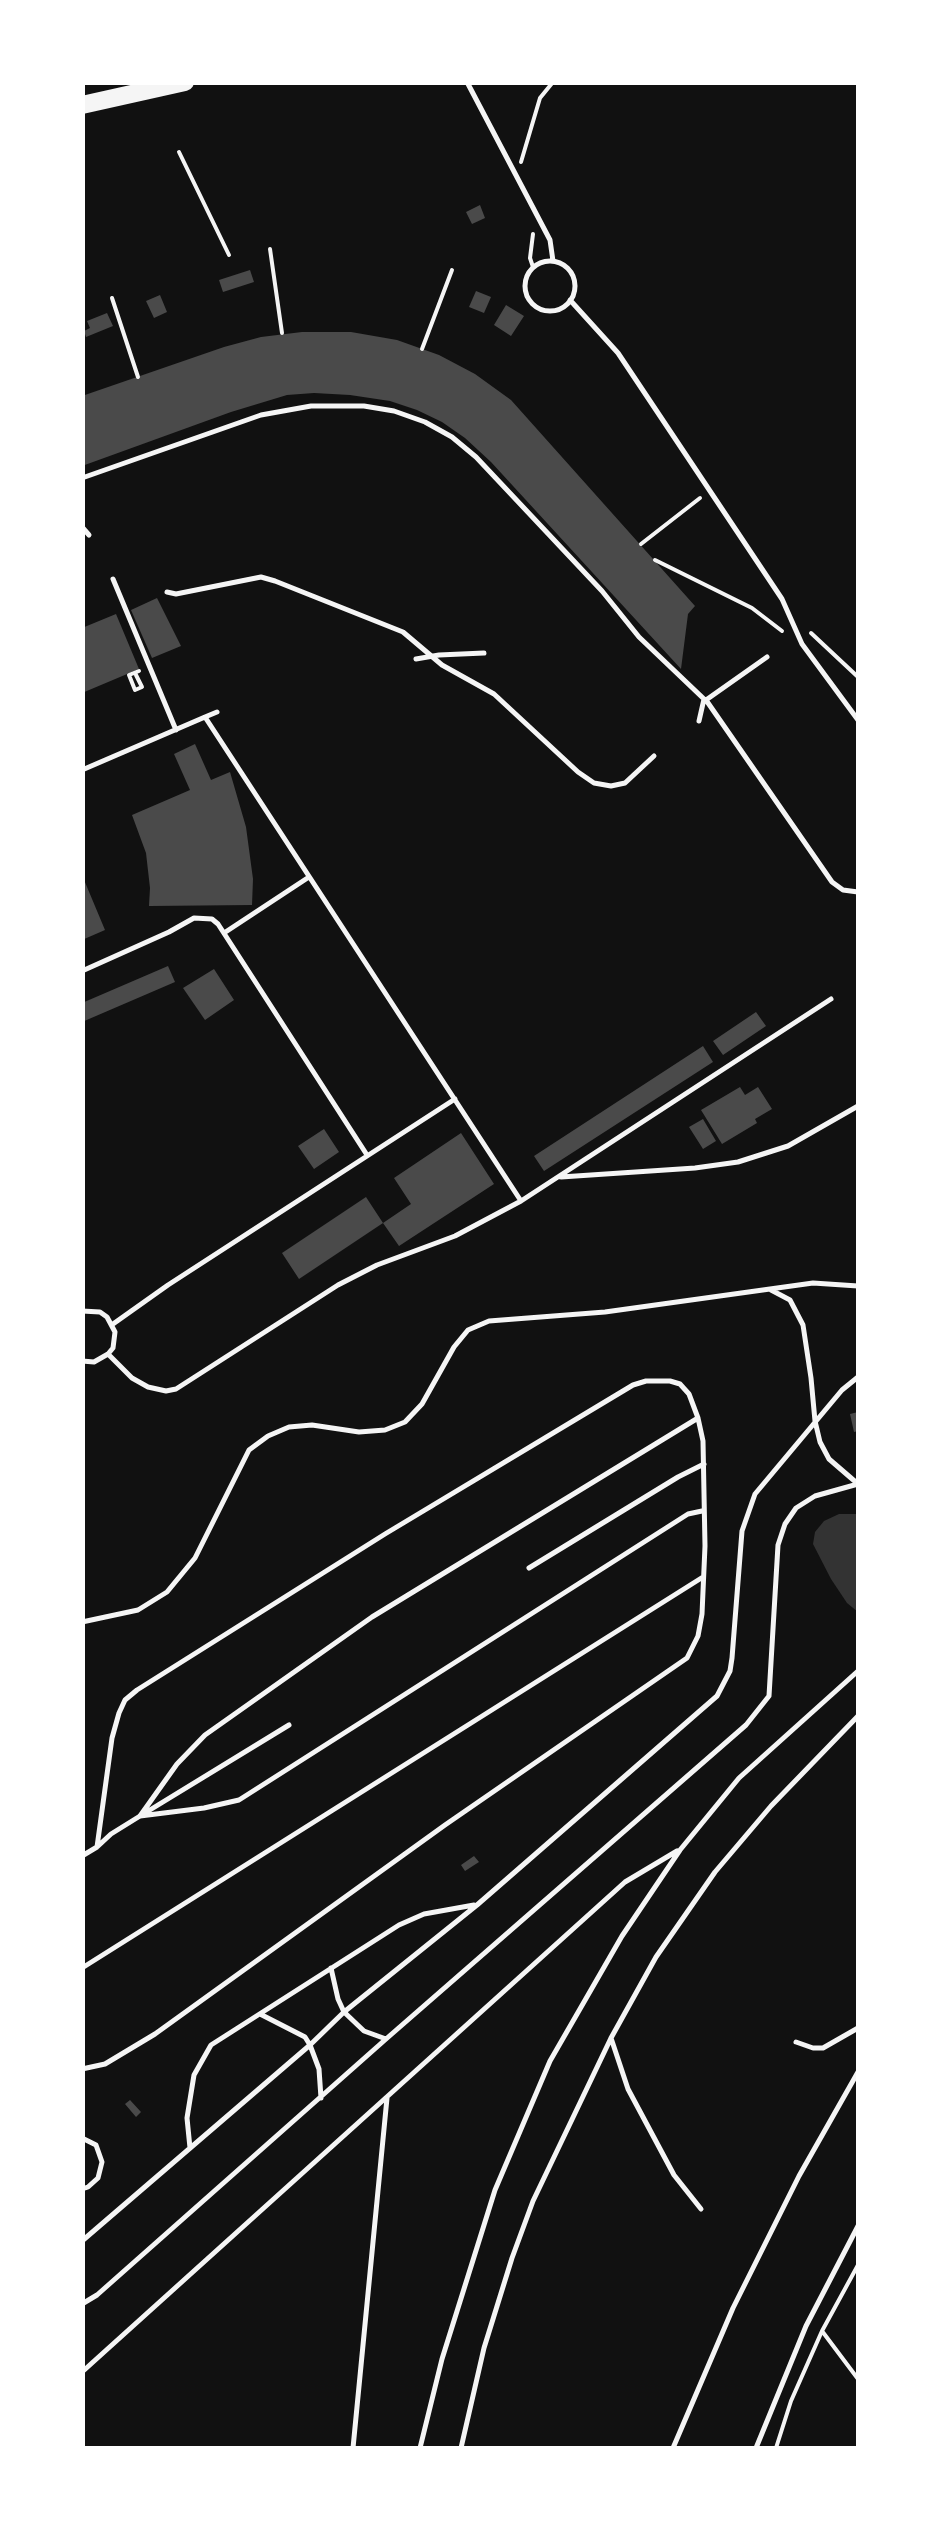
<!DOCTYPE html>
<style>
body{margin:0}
#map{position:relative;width:941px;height:2531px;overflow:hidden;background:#111;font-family:Signika,sans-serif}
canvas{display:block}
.frame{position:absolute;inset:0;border:85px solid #fff;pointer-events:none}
</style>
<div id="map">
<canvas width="941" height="2531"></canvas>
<div class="frame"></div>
</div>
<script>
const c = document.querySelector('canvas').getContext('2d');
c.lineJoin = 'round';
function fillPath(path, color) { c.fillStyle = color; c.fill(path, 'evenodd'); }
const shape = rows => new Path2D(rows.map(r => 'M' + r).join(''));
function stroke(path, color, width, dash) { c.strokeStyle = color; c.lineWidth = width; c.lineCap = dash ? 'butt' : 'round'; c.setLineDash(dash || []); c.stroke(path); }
fillPath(shape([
 [839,1514,858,1514,858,1612,847,1603,831,1579,813,1544,815,1532,824,1521]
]), '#333');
fillPath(shape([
 [480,205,485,218,472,224,466,212],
 [250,270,254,282,223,292,219,280],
 [476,291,491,297,484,313,469,307],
 [160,295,167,312,154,318,146,301],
 [506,305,524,316,511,336,494,325],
 [107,313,113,326,86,337,84,331,90,328,87,321],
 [302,332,351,332,397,340,439,355,475,374,511,400,695,606,688,614,681,669,491,462,465,438,442,422,417,410,390,401,350,395,314,393,287,395,231,412,82,466,82,396,224,347,261,337],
 [157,598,181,646,152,658,131,610],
 [116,614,139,669,82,693,82,628],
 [195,744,211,780,230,772,246,827,253,879,252,905,149,906,150,888,146,853,132,815,190,790,174,754],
 [82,875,105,930,82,940],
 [168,966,175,982,82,1022,82,1003],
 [214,969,234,1000,205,1020,183,988],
 [756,1012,766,1026,723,1055,713,1041],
 [703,1046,713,1062,544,1171,534,1156],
 [740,1087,745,1095,758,1087,772,1109,755,1119,757,1123,722,1144,701,1110],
 [703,1119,716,1141,703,1149,689,1127],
 [324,1129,339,1152,314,1169,298,1146],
 [461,1133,494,1184,399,1246,383,1223,411,1204,394,1178],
 [366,1197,383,1223,299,1279,282,1253],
 [858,1412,858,1431,854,1432,850,1414],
 [474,1856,479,1862,465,1871,461,1865],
 [130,2100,141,2112,136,2117,125,2104]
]), '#4a4a4a');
stroke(shape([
 [179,152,229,255],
 [521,162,540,98,553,82],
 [270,249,282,333],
 [533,267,530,258,533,234],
 [112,298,138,377],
 [422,349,452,270],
 [641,544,700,498],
 [655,560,752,608,782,631],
 [811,633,858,677],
 [136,675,142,687,135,690,129,675,139,671],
 [822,2331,858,2379],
 [776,2448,791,2401,822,2331,858,2265]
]), '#f5f5f5', 4);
stroke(shape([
 [467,82,550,240,553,261],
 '525 286a25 25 0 1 1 50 0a25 25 0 1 1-50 0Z',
 [570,300,618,353,782,599,802,644,858,720],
 [82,478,261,415,311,406,364,406,394,411,425,422,452,437,476,457,602,591,639,637,704,699,706,700,767,657],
 [82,527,89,535],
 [113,579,176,730],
 [167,592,176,594,261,577,275,581,403,632,442,665,494,694,578,772,594,783,611,786,625,783,654,756],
 [416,659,439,655,484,653],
 [706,700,832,882,843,890,858,892],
 [205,717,217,712],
 [699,721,704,699],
 [82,770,205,717,521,1201,831,999],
 [224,933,309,877],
 [82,971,169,932,194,918,212,919,218,924,367,1155],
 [561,1177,695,1168,738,1162,788,1146,858,1106],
 [771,1290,790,1300,803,1325,811,1378,815,1421,820,1442,829,1459,858,1484],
 [82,1311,100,1312,107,1317,115,1332,113,1348,108,1354,94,1362,82,1361],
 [113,1324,168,1285,455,1099],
 [108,1354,132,1378,148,1387,166,1391,176,1389,338,1285,377,1265,455,1236,521,1201],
 [529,1568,678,1477,704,1464],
 [82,1622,138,1610,167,1592,195,1558,249,1450,268,1436,289,1427,312,1425,359,1432,385,1430,405,1422,422,1404,454,1347,468,1330,489,1321,605,1312,813,1283,858,1286],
 [140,1816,177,1764,205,1735,372,1617,698,1418],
 [140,1816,204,1808,239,1800,688,1514,702,1511],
 [97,1847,111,1834,140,1816,289,1725],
 [82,1856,97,1847,112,1738,119,1713,125,1700,137,1690,385,1534,633,1385,646,1381,670,1381,680,1384,689,1394,698,1418,703,1441,705,1546,702,1614,698,1636,687,1658,445,1825,155,2034,105,2064,82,2069],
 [82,1968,703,1577],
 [331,1968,338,1999,344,2012,364,2031,386,2039],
 [260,2014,305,2037,310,2045,319,2069,321,2098],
 [611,2038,628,2089,674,2175,701,2209],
 [796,2042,813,2048,823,2048,858,2028],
 [82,2138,96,2145,102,2162,98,2178,88,2187,82,2189],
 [190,2148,187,2118,194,2075,211,2045,399,1925,424,1914,474,1905],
 [82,2241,310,2045,344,2012,477,1905,717,1696,730,1671,732,1658,742,1531,755,1494,842,1390,858,1377],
 [82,2304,97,2295,386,2039,746,1725,769,1696,778,1545,785,1524,796,1508,815,1496,858,1484],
 [82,2372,625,1882,677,1851],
 [353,2448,387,2098],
 [420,2448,442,2359,495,2190,550,2061,622,1936,680,1850,739,1778,858,1671],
 [461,2448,484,2348,512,2258,533,2201,611,2038,656,1957,715,1872,771,1806,858,1716],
 [673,2448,733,2308,799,2176,858,2072],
 [756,2448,806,2326,858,2226]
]), '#f5f5f5', 5);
stroke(shape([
 [82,105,185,82]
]), '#f5f5f5', 18);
</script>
